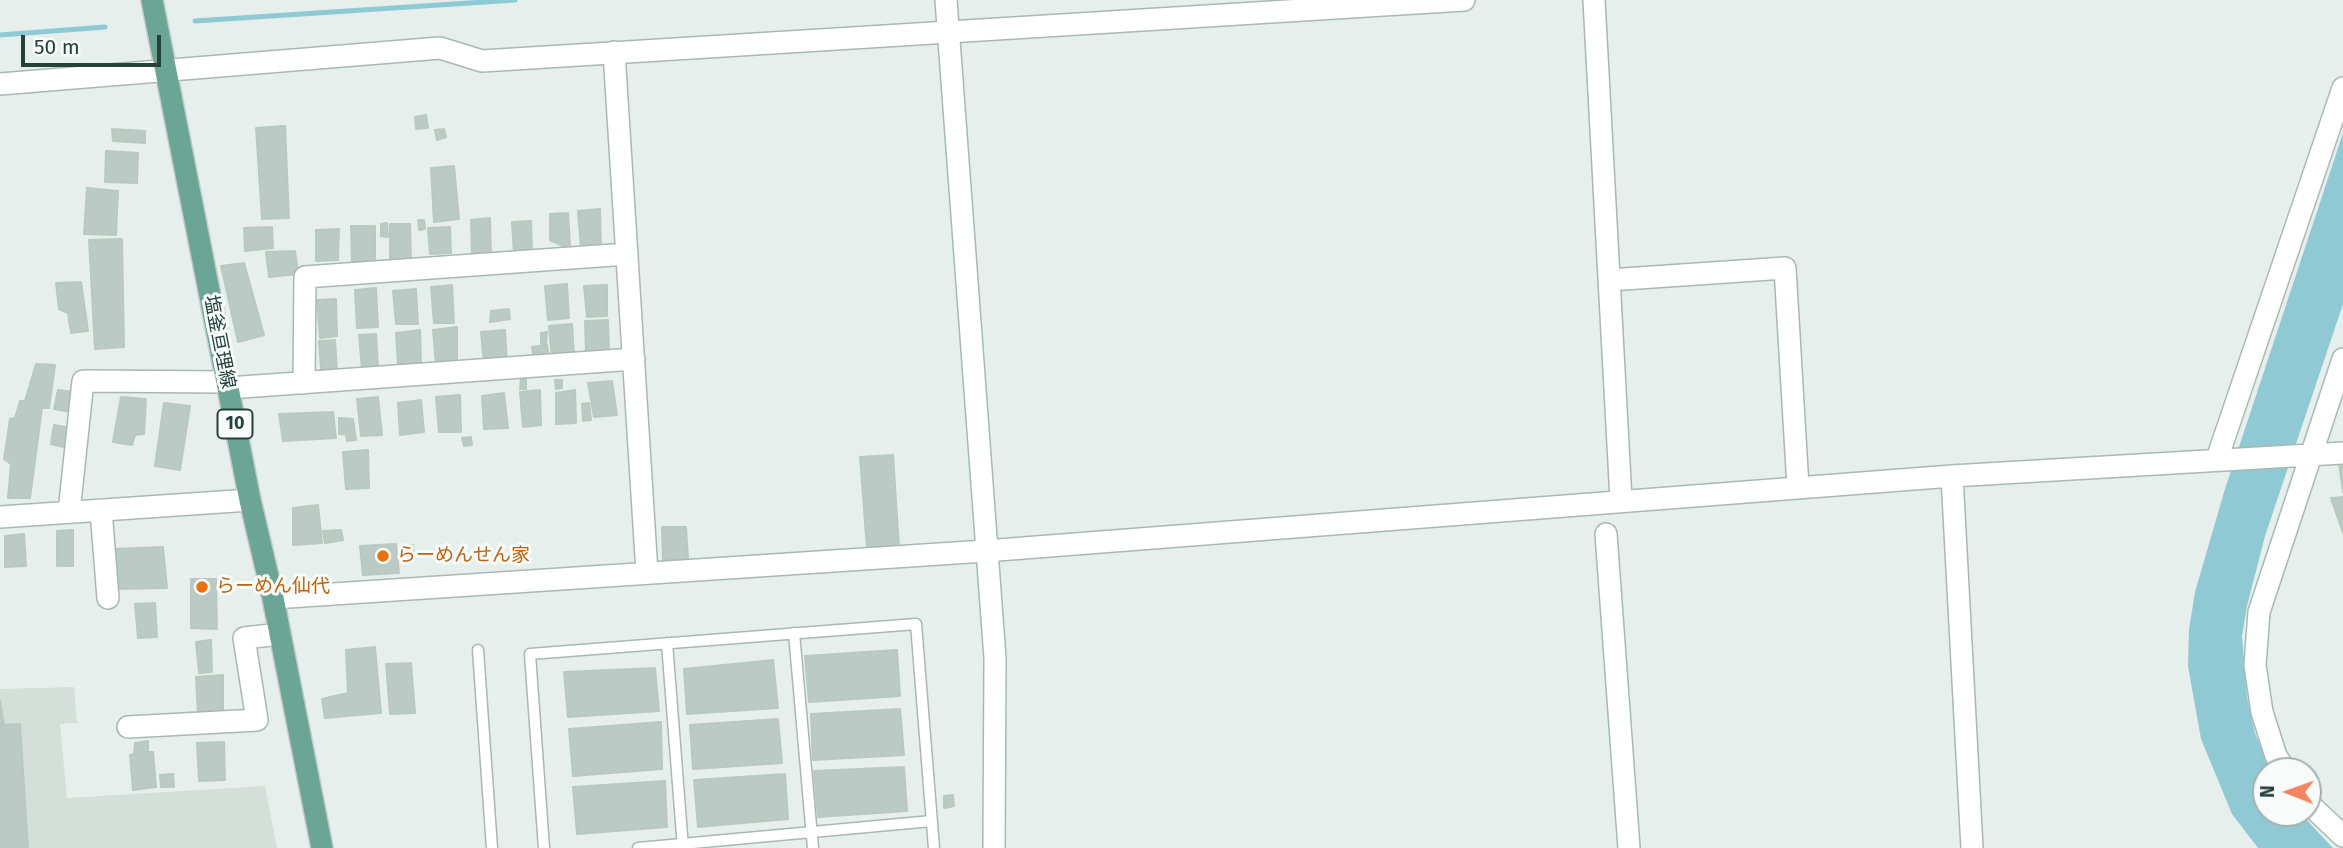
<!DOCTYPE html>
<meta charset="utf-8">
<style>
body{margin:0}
#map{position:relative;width:2343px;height:848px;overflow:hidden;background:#e6efeb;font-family:"Fira Sans",sans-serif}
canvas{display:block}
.north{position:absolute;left:2252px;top:757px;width:70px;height:70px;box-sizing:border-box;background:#f7fbf9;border:2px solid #a3b1ad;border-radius:50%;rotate:271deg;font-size:19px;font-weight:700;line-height:28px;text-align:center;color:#24423a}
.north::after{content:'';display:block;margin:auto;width:24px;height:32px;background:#f4845f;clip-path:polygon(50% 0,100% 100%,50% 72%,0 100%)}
.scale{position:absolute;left:21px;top:35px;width:140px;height:32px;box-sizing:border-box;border:4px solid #24423a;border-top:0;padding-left:9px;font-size:21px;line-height:24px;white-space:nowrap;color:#24423a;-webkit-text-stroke:5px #f7fbf9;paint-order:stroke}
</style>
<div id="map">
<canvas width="2343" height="848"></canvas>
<div class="north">N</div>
<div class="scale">50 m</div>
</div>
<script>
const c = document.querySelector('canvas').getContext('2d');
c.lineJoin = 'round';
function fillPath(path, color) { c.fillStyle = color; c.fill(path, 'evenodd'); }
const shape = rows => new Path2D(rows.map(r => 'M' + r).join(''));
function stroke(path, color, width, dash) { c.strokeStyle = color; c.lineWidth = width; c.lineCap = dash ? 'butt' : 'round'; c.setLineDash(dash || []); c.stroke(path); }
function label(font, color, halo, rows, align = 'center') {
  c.font = font + ' "Fira Sans","Noto Sans JP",sans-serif'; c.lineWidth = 6; c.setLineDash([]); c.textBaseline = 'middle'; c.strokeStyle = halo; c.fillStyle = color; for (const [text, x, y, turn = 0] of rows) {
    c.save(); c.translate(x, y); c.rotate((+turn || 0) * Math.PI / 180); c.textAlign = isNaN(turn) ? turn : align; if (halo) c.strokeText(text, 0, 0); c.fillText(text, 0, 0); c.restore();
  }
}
fillPath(shape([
 [74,687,77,723,60,724,67,798,265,786,277,848,0,848,0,689]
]), '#d4dfda');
fillPath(shape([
 [2343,133,2343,304,2265,536,2247,606,2242,636,2247,697,2255,733,2271,771,2266,771,2266,813,2300,813,2333,848,2258,848,2232,814,2201,739,2188,666,2189,630,2195,592,2225,489]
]), '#8ec9d4');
stroke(shape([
 [195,21,515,0],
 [0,35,105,27]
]), '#8ec9d4', 5);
const building = shape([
 [426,115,428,128,416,129,415,117,426,115],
 [285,126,289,218,262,219,256,128,285,126],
 [112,129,145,131,145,143,113,141,112,129],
 [444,129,446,137,437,140,435,130,444,129],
 [106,151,138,153,137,183,105,182,106,151],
 [454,166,459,219,434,222,431,168,454,166],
 [87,188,118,191,116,235,84,234,87,188],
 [600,209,601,247,581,248,578,211,600,209],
 [568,213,570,245,563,246,550,240,550,214,568,213],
 [490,218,491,256,472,257,471,220,490,218],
 [418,220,424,220,425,229,419,230,418,220],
 [531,221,532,253,514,254,512,222,531,221],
 [387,223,388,237,381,236,381,224,387,223],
 [390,224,410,224,411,262,390,262,390,224],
 [351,226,375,226,375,264,352,264,351,226],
 [272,227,273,248,245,251,244,228,272,227],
 [450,227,451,253,430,254,428,228,450,227],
 [339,229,338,260,316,261,316,230,339,229],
 [122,239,124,347,95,349,89,240,122,239],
 [295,251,298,274,269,277,266,252,295,251],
 [244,263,264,335,238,342,221,266,244,263],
 [81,282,88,331,71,333,68,313,59,309,56,283,81,282],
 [567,284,569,318,548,320,545,286,567,284],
 [452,285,454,323,434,323,431,287,452,285],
 [607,285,607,316,587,317,584,286,607,285],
 [376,288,378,327,357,328,355,290,376,288],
 [416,289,418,324,396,324,393,291,416,289],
 [336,299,337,336,320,338,317,300,336,299],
 [509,309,510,319,490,322,491,311,509,309],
 [608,320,609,351,586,351,585,321,608,320],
 [572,324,574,356,552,358,549,326,572,324],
 [457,327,457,365,436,365,433,330,457,327],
 [420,330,421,365,398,366,396,333,420,330],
 [505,330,507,362,484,364,481,332,505,330],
 [547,332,546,344,541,344,541,333,547,332],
 [376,334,378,368,362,369,359,335,376,334],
 [335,340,337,370,321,369,319,341,335,340],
 [547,345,549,359,534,361,532,347,547,345],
 [36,364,55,365,49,408,42,408,30,498,8,498,11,464,4,459,10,419,15,418,20,401,25,401,36,364],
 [521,379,526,379,526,389,520,389,521,379],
 [555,380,562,380,562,388,556,389,555,380],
 [612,381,617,415,594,417,588,383,612,381],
 [58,390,74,392,70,412,54,409,58,390],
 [540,390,541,425,523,427,520,392,540,390],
 [575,390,576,423,556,424,556,393,575,390],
 [504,393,508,428,484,429,482,396,504,393],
 [460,395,461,432,439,432,436,397,460,395],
 [121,397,146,399,144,434,135,435,132,445,113,442,121,397],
 [378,397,382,435,361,436,357,399,378,397],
 [421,400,424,432,400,435,398,403,421,400],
 [164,403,190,406,180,470,155,466,164,403],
 [589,403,591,420,583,421,582,404,589,403],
 [333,412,336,438,283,441,279,414,333,412],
 [339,418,353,419,356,440,347,441,346,434,339,434,339,418],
 [54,425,71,428,67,448,51,444,54,425],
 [471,437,472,445,464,446,462,438,471,437],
 [368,450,369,488,346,489,343,452,368,450],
 [893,455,899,547,867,549,860,457,893,455],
 [2343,462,2343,492,2339,463,2343,462],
 [2343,497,2343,533,2331,498,2343,497],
 [318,505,322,543,293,545,293,508,318,505],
 [662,527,686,527,688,559,663,560,662,527],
 [73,530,73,566,57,566,57,531,73,530],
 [341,530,343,540,325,543,323,531,341,530],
 [24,534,26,566,5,567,5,536,24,534],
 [396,544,399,573,363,575,360,546,396,544],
 [406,545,413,545,414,560,405,561,406,545],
 [163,547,167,588,114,589,112,549,163,547],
 [191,579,216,579,217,629,191,628,191,579],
 [155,603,157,637,138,638,135,604,155,603],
 [211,640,212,672,199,673,196,642,211,640],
 [375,647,381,713,325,718,322,699,348,693,346,650,375,647],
 [897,650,900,696,809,702,805,656,897,650],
 [773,660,778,708,687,714,684,669,773,660],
 [411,663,415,713,390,714,386,664,411,663],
 [655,668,659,711,568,717,564,672,655,668],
 [223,675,223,716,198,716,196,677,223,675],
 [0,701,4,725,20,724,28,848,0,848,0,701],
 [900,709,904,755,813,760,811,714,900,709],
 [778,719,782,763,693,769,690,725,778,719],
 [661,722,662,769,573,776,569,729,661,722],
 [148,741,148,752,153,752,156,787,133,790,130,755,134,754,135,743,148,741],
 [224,742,225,780,199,781,197,743,224,742],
 [904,767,907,811,818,817,814,771,904,767],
 [173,774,174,787,161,787,160,775,173,774],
 [785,774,788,819,698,827,694,780,785,774],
 [665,781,667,827,577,834,573,787,665,781],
 [953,795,954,806,944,808,944,796,953,795]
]);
fillPath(building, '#bbcac4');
stroke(building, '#b8c9c2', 2);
const lane = shape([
 [794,633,813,848],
 [667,643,683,848],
 [478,650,492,848],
 [544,848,530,654,916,624,934,848],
 [638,848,932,821]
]);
const street = shape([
 [1594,0,1621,500],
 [614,52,647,573],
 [0,84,440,48,482,61,1464,0],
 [1609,280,1785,268,1798,487],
 [304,383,305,277,627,254],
 [228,388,634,359],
 [2217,459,2343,88],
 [1952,476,1972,848],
 [101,510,108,598],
 [69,512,83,381,227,382],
 [0,517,250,500],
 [273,598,985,551,1952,476,2343,453],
 [128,727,257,720,244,638,280,634],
 [2286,771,2276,756,2262,712,2255,665,2259,612,2343,359],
 [2308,803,2343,836]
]);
const secondary = shape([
 [946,0,995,658,994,848],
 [1606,534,1629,848]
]);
const primary = shape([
 [152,0,250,500,273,598,322,848]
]);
stroke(lane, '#a8b8b2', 13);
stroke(street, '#a8b8b2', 24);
stroke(secondary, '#a4bbb3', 24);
stroke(primary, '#c2cac8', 24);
stroke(lane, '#fff', 10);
stroke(street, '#fff', 21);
stroke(secondary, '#fff', 21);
stroke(primary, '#6aa596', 21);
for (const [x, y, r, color] of [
 [383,556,7,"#e8710a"],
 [202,587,7,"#e8710a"]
]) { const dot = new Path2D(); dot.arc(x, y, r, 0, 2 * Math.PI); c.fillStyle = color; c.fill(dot); stroke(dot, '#f7fbf9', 2.5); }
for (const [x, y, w] of [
 [235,424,35]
]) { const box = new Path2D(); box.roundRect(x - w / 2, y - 14.5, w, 29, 5); c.fillStyle = '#f7fbf9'; c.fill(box); stroke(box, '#24423a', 2); }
label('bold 18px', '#24423a', null, [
 ["10",235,424]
]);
label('19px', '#24423a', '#f7fbf9', [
 ["塩釜亘理線",219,342,79]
]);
label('19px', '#c56008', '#f7fbf9', [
 ["らーめんせん家",397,556],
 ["らーめん仙代",216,587]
], 'left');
</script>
